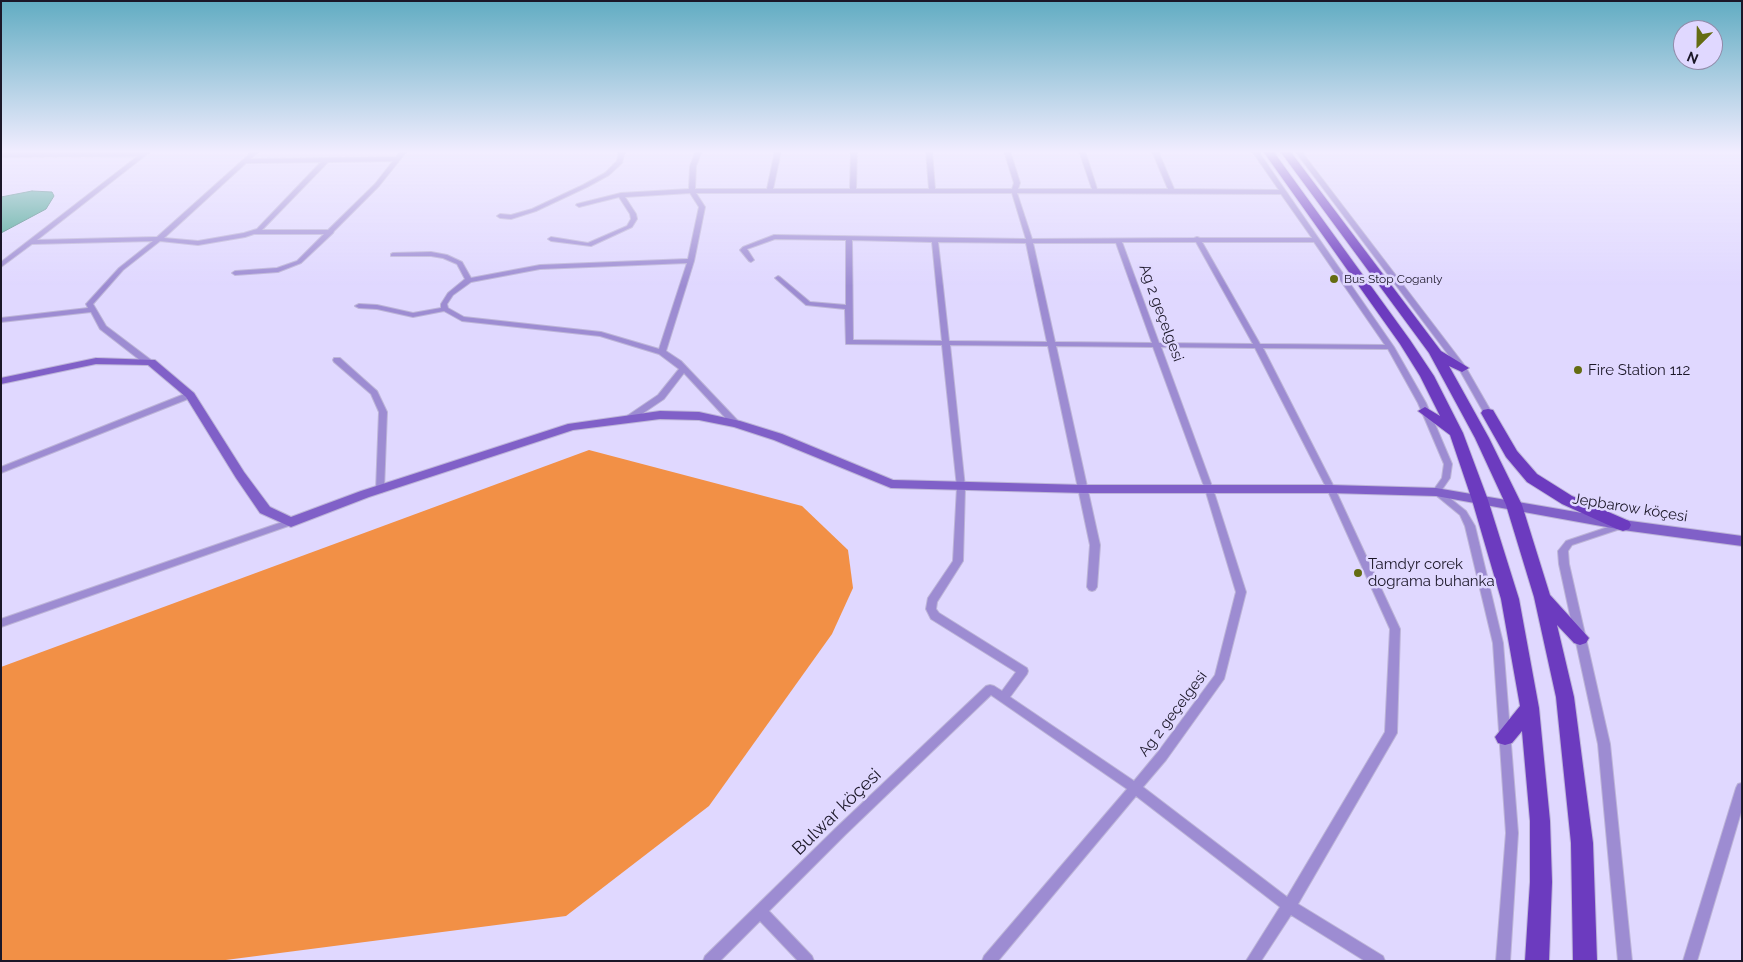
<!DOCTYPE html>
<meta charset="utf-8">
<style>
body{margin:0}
#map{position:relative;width:1743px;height:962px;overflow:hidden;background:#e0d8ff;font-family:Raleway,sans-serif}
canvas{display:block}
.frame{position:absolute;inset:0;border:2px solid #1b1728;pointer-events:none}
.north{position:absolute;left:1673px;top:20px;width:50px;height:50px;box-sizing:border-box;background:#e0d8ff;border:1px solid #918ba9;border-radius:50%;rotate:203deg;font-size:14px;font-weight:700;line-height:20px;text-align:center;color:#1b1728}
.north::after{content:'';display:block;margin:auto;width:18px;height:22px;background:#646c12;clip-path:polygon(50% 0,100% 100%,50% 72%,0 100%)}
</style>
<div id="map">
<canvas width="1743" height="962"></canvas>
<div class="frame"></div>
<div class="north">N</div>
</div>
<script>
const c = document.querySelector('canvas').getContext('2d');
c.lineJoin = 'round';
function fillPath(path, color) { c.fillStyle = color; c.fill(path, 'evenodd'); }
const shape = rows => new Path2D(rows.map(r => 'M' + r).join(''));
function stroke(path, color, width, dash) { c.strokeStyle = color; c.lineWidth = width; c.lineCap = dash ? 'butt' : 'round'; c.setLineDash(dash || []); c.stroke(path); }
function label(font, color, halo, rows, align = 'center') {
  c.font = font + ' Raleway,sans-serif'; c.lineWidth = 5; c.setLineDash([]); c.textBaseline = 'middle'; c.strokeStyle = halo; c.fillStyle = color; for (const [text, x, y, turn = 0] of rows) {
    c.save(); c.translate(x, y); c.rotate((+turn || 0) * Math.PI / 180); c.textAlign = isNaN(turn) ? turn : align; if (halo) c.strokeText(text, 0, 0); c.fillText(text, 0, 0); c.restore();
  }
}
fillPath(shape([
 [589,450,802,506,848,550,853,588,832,634,709,806,566,916,218,961,1,961,1,667]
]), '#f29046');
const water = shape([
 [32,191,52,192,54,196,46,209,1,233,1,197,32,191]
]);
fillPath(water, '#389f88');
stroke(water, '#2f766b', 1);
const street = shape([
 [145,151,151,151,37,240,157,237,253,151,259,151,250,159,396,157,401,151,407,151,379,186,334,231,333,233,301,263,278,272,235,275,232,273,235,271,277,268,297,261,324,234,254,234,245,237,198,245,160,241,123,270,93,304,106,326,151,360,152,362,151,364,145,364,100,329,91,312,1,322,1,318,88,308,86,304,87,303,119,268,153,241,32,244,1,267,1,262,138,156,1,157,1,153,143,152,145,151],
 [393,161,375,184,328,230,262,230,328,162,393,161],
 [321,162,257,229,244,233,198,241,164,238,246,163,321,162],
 [619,151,625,151,622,163,609,175,587,187,536,211,511,219,500,218,497,216,500,214,511,215,532,209,583,185,605,173,617,161,619,151],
 [696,151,702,151,696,166,695,189,767,189,775,151,781,151,773,189,850,189,851,151,857,151,856,189,929,189,926,151,932,151,935,189,1012,189,1014,183,1004,151,1010,151,1020,183,1018,189,1092,189,1079,151,1085,151,1097,189,1168,189,1152,151,1158,151,1174,189,1279,190,1252,151,1258,151,1394,347,1426,403,1452,464,1450,478,1441,491,1466,511,1475,526,1503,643,1518,833,1510,961,1496,961,1506,833,1493,643,1465,526,1460,515,1432,492,1442,478,1444,464,1418,403,1388,349,1263,348,1335,489,1400,629,1397,733,1298,904,1383,956,1385,961,1365,961,1291,915,1261,961,1246,961,1280,907,1136,796,998,961,982,961,984,956,1127,789,991,695,846,834,769,911,812,956,814,961,798,961,760,921,720,961,703,961,705,956,838,826,986,686,990,685,994,686,1002,691,1016,672,931,619,926,609,928,598,953,561,957,487,942,345,846,344,845,309,806,305,775,278,778,276,780,277,810,302,846,305,846,240,775,239,747,249,754,260,751,262,749,261,740,250,743,247,774,235,1026,239,1012,193,696,193,705,207,694,261,666,351,681,361,739,422,740,424,736,427,733,426,684,373,664,399,630,422,624,422,623,420,624,418,658,395,679,369,659,354,600,336,462,321,444,311,413,317,377,309,359,308,355,306,359,304,377,305,413,313,441,308,441,304,448,293,465,279,457,264,443,258,431,256,391,256,391,254,393,253,431,252,447,255,462,262,471,278,540,265,688,259,699,207,690,193,625,197,636,214,637,219,632,227,591,246,551,241,548,239,551,237,588,243,627,226,631,219,630,214,619,197,579,207,576,205,577,204,621,193,689,189,690,166,696,151],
 [1017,193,1281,194,1312,238,1200,238,1197,237,1194,238,1032,239,1017,193],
 [852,240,932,242,942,341,853,340,852,240],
 [938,242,1026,243,1047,342,949,341,938,242],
 [1122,242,1196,242,1253,344,1159,343,1122,242],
 [1202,242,1314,242,1385,345,1260,344,1202,242],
 [1033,243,1116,243,1152,343,1055,342,1033,243],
 [687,263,659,349,601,332,464,317,448,308,447,304,453,295,471,282,540,269,687,263],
 [950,345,1048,346,1090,545,1087,587,1089,590,1092,591,1095,590,1097,587,1100,545,1056,346,1153,347,1205,489,1236,592,1215,675,1158,752,1134,781,1010,697,1027,674,1028,671,1027,668,939,613,936,609,937,602,963,561,965,487,950,345],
 [1161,347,1255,348,1327,489,1390,629,1385,732,1287,897,1143,787,1166,760,1224,679,1246,592,1213,489,1161,347],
 [1295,151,1301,151,1465,366,1492,413,1491,415,1485,415,1459,369,1295,151],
 [334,358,340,358,377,391,387,412,384,490,383,492,380,493,376,490,379,412,371,394,334,362,333,360,334,358],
 [187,393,193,393,194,395,193,397,1,473,1,467,187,393],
 [291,519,294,520,296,522,294,524,1,627,1,619,291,519],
 [1623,522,1626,523,1628,525,1626,527,1572,545,1568,551,1569,564,1610,744,1632,961,1618,961,1598,744,1559,564,1558,551,1566,541,1623,522],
 [1742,783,1742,809,1697,961,1683,961,1736,788,1738,784,1742,783]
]);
const secondary = shape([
 [96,358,155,360,194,393,244,472,270,507,291,517,361,491,568,424,660,411,699,412,740,421,782,434,893,480,1084,485,1331,485,1436,488,1623,520,1742,536,1742,546,1623,530,1436,496,1331,493,1084,493,891,488,774,440,734,427,699,420,660,419,573,430,369,497,291,527,260,513,236,478,186,397,148,365,96,364,1,384,1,378,96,358]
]);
const primary = shape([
 [1263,151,1273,151,1410,340,1434,376,1463,433,1488,500,1519,599,1539,708,1550,821,1552,882,1549,961,1525,961,1530,882,1530,821,1522,731,1512,743,1505,745,1498,743,1495,737,1520,706,1501,599,1472,500,1450,435,1418,411,1425,407,1440,416,1420,376,1400,344,1263,151],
 [1280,151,1290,151,1441,351,1469,368,1462,372,1449,366,1489,438,1522,505,1550,595,1589,638,1586,643,1580,645,1574,643,1557,625,1574,697,1593,843,1597,961,1573,961,1571,843,1556,697,1534,597,1506,505,1475,438,1429,353,1280,151],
 [1488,409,1493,410,1517,451,1537,474,1572,496,1629,521,1631,525,1629,529,1623,531,1617,529,1562,504,1527,482,1506,457,1481,413,1483,410,1488,409]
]);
stroke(street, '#bdb5d8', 2);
stroke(secondary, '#bdb5d8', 2);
stroke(primary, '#bdb5d8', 2);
fillPath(street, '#9d8cd2');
fillPath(secondary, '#8060c8');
fillPath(primary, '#6c3bbf');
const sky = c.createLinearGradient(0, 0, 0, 286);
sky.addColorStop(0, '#61acc2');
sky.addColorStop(0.53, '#f1edff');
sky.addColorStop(1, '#f1edff00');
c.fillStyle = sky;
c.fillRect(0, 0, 1743, 286);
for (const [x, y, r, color] of [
 [1334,279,5,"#646c12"],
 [1578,370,5,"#646c12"],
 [1358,573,5,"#646c12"]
]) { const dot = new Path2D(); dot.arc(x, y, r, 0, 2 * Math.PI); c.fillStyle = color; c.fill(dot); stroke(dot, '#e0d8ff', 2); }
label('12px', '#1b1728', '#e0d8ff', [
 ["Bus Stop Coganly",1344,279]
], 'left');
label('15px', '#1b1728', '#e0d8ff', [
 ["Ag 2 geçelgesi",1161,313,70],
 ["Jepbarow köçesi",1630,508,9],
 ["Ag 2 geçelgesi",1173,714,-53]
]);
label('15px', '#1b1728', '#e0d8ff', [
 ["Fire Station 112",1588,370],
 ["Tamdyr corek",1368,564],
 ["dograma buhanka",1368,581]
], 'left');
label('18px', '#1b1728', '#e0d8ff', [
 ["Bulwar köçesi",837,812,-44]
]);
</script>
